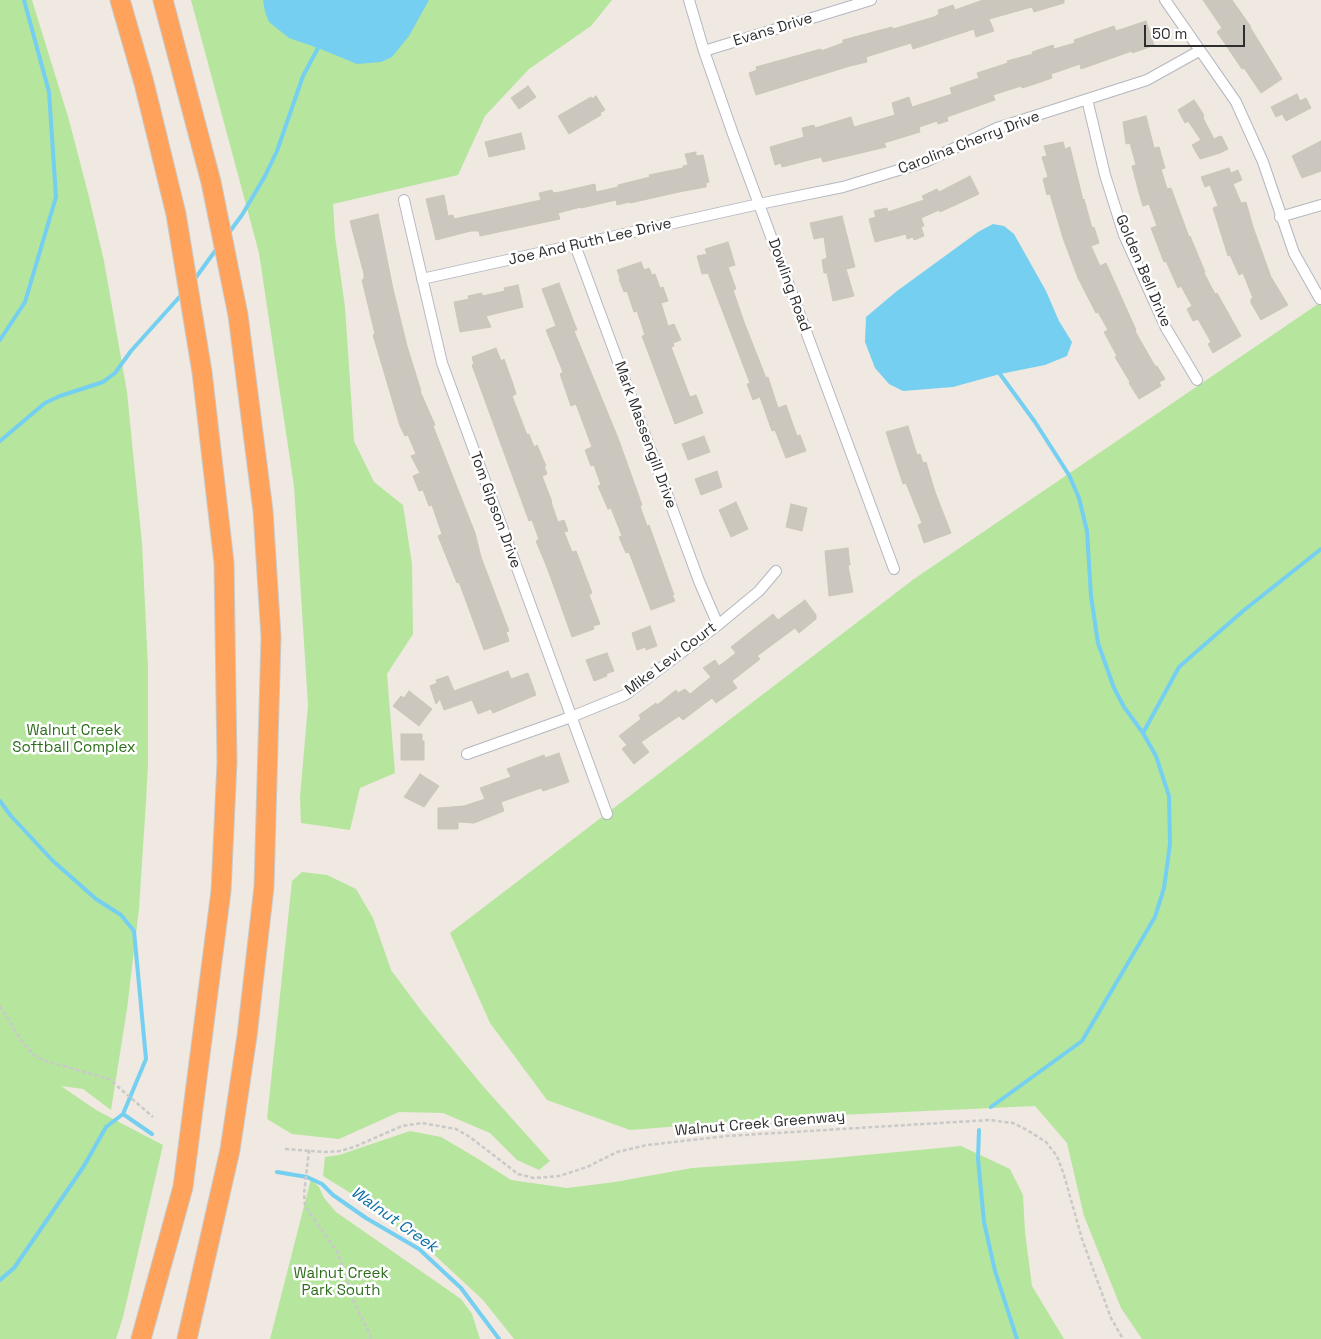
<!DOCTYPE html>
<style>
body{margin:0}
#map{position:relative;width:1321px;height:1339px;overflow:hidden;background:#efe9e1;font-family:"Space Grotesk",sans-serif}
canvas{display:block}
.scale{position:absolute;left:1144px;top:25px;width:101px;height:22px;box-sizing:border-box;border:2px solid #2e2e2e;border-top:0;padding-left:6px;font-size:15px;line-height:18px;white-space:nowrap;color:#2e2e2e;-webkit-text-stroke:4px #fff;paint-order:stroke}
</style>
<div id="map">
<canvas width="1321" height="1339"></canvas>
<div class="scale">50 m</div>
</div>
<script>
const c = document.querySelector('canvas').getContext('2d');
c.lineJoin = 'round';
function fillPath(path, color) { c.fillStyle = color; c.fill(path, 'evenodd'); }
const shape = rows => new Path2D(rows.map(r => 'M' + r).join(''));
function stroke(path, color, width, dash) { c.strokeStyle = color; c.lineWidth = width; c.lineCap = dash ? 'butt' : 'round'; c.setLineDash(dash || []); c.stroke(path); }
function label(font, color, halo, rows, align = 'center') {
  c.font = font + ' "Space Grotesk",sans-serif'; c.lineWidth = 5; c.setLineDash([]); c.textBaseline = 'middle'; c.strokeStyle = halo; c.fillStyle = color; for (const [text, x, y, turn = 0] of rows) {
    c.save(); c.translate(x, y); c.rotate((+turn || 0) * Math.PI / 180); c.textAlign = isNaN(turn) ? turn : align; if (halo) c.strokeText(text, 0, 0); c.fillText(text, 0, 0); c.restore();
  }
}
fillPath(shape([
 [0,0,32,0,69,120,89,197,104,261,127,392,142,543,148,667,148,765,146,801,139,909,127,1009,111,1110,83,1089,61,1086,96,1110,163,1145,123,1317,116,1339,0,1339],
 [191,0,612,0,591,26,529,69,485,116,458,175,333,204,335,236,345,307,354,441,374,482,403,505,412,564,413,634,387,674,395,773,360,788,350,830,301,823,300,797,308,705,294,486,259,253],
 [1321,302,1321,1339,1142,1339,1121,1308,1084,1216,1067,1143,1035,1106,795,1117,630,1130,547,1100,490,1023,450,933,914,579],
 [302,872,327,875,356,889,373,918,391,970,423,1013,482,1085,550,1161,539,1170,517,1160,490,1133,443,1113,399,1112,339,1139,292,1134,267,1119,292,881],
 [410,1131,441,1137,475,1157,511,1180,567,1188,615,1182,692,1168,823,1159,961,1146,1010,1169,1023,1195,1025,1232,1032,1286,1064,1339,514,1339,483,1300,414,1236,383,1219,357,1197,323,1176,325,1157,339,1155],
 [311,1179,319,1187,324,1198,336,1212,461,1299,472,1314,480,1339,270,1339]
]), '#b6e59e');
fillPath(shape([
 [263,0,429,0,409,36,392,57,381,62,357,64,318,48,289,38,269,22,265,12],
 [993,224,1004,226,1014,234,1046,291,1059,321,1072,342,1067,356,1045,365,1000,374,953,387,903,391,889,384,875,368,865,342,866,317,897,291,978,232]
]), '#75cff0');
stroke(shape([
 [228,234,242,215,265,176,277,151,303,76,318,48],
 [194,280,218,247],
 [0,340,25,302,56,197,49,92,24,0],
 [0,441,45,403,60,396,103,382,115,373,131,351,183,293],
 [1143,733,1179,667,1243,611,1321,549],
 [0,801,11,816,53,861,96,899,121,915,134,931,146,1059,123,1114,106,1127,84,1166,14,1268,0,1280],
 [991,1107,1082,1041,1155,917,1164,888,1170,844,1169,796,1156,756,1143,733,1124,707,1114,688,1098,643,1091,596,1087,531,1079,498,1069,475,1035,422,1000,374],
 [123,1114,152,1134],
 [979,1130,978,1159,984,1222,995,1271,1017,1339],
 [277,1172,307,1177,322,1184,333,1195,366,1218,419,1249,461,1288,499,1339]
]), '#75cff0', 4);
const building = shape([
 [983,0,1064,0,1064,3,1034,12,1032,7,989,19,994,31,976,37,974,29,913,49,911,43,866,57,867,62,850,66,756,95,749,73,757,70,756,67,821,49,821,51,843,43,843,40,892,27,893,29,934,17,939,14,938,10,953,5,955,10,983,0],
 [1203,0,1232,0,1251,27,1250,27,1282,79,1261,93,1244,68,1242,69,1217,32,1222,28,1203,0],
 [1146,21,1154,45,1144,49,1132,53,1132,51,1081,69,1080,64,1051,74,1052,78,1032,85,1022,88,1021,86,993,95,995,100,947,117,948,121,938,124,937,121,919,127,920,132,884,143,886,147,823,162,821,157,782,167,781,163,775,165,770,147,804,137,802,128,814,125,815,128,851,117,854,127,895,115,892,103,909,97,912,107,952,94,950,88,979,78,977,73,1008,63,1007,61,1033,54,1032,52,1053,45,1054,49,1075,43,1074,40,1114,26,1116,31,1146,21],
 [528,86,536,97,519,109,511,98,528,86],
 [1297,94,1300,101,1306,98,1311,108,1286,121,1282,114,1276,117,1271,107,1297,94],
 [596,96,605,110,600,113,601,115,569,134,558,116,591,97,592,99,596,96],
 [1194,100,1202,112,1204,116,1203,118,1214,139,1220,136,1222,137,1228,149,1220,153,1200,159,1192,145,1201,140,1188,121,1185,123,1178,110,1194,100],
 [1146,116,1154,148,1159,147,1165,168,1161,169,1167,189,1171,188,1189,237,1190,236,1205,272,1204,273,1215,294,1217,293,1241,336,1213,353,1208,344,1211,342,1198,319,1193,321,1187,309,1192,306,1181,286,1178,288,1166,261,1164,262,1151,228,1157,226,1149,204,1143,206,1139,193,1132,166,1136,165,1130,143,1126,144,1123,122,1146,116],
 [521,133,525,149,489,157,485,142,521,133],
 [1321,141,1321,171,1302,178,1292,156,1321,141],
 [1063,142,1065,149,1070,147,1083,200,1084,199,1092,228,1094,227,1099,243,1091,246,1100,266,1106,263,1136,330,1135,331,1155,366,1157,366,1165,379,1159,382,1161,386,1139,399,1129,383,1130,382,1115,357,1117,356,1104,332,1108,330,1098,312,1096,313,1078,278,1063,238,1050,194,1047,195,1043,179,1048,177,1042,157,1047,156,1044,146,1063,142],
 [696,152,696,156,703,155,709,182,706,183,706,187,679,192,630,203,629,202,617,205,616,200,581,208,581,207,558,213,560,219,480,236,479,231,471,231,436,240,426,199,444,195,448,216,453,215,454,219,541,200,539,193,552,190,553,193,560,192,595,184,596,192,618,187,618,185,650,177,649,175,683,168,683,166,688,165,685,154,696,152],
 [1229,168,1231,173,1238,170,1242,180,1233,184,1241,203,1246,202,1253,227,1271,277,1288,305,1261,320,1251,303,1251,299,1253,298,1243,273,1239,275,1230,255,1228,256,1213,208,1218,206,1210,185,1205,187,1201,177,1229,168],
 [970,176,979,194,940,212,939,210,921,218,924,226,921,227,924,236,914,240,913,237,907,239,906,234,875,242,869,219,876,217,874,211,887,208,888,212,924,200,922,196,937,189,939,192,970,176],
 [378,214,393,289,407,346,421,391,420,391,435,425,433,426,475,533,481,557,509,631,506,632,509,641,484,650,459,582,457,583,438,536,442,534,432,505,429,506,423,490,419,491,413,476,420,473,411,456,416,454,408,435,405,436,400,426,373,335,375,334,362,280,364,279,364,274,350,221,378,214],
 [842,216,855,267,846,269,854,296,833,301,827,273,824,273,822,260,827,258,824,237,814,239,810,223,842,216],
 [728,242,735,265,728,267,736,289,733,290,744,322,766,378,768,377,778,408,786,405,797,436,800,435,806,451,786,458,775,430,772,431,760,397,753,400,747,384,750,383,708,273,702,274,697,256,707,254,705,249,728,242],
 [641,262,644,270,649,268,652,275,655,274,660,288,663,287,668,301,661,303,668,326,674,324,681,340,673,343,674,346,671,347,690,397,696,395,703,413,675,424,642,336,645,335,637,311,634,312,627,291,624,292,619,279,620,278,617,270,641,262],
 [559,283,577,330,574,331,618,438,642,505,640,506,647,526,649,525,674,595,672,595,675,601,651,610,629,552,626,553,619,537,622,536,611,508,608,509,598,486,601,485,594,465,591,466,585,450,592,447,576,404,571,406,560,374,563,372,546,330,556,326,542,289,559,283],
 [518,285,523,307,486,316,491,327,460,332,454,302,469,299,468,296,482,293,482,296,505,291,504,288,518,285],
 [496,348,501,361,504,359,513,384,516,394,512,396,527,435,529,434,534,447,537,445,546,466,544,466,547,474,542,476,552,502,551,502,558,522,564,520,568,531,564,532,572,552,576,551,592,593,589,595,600,624,593,626,594,629,572,637,548,570,536,541,539,539,532,520,529,521,472,365,474,364,472,357,496,348],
 [908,426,917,455,920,454,923,463,926,462,935,492,951,533,924,543,918,525,922,523,906,483,903,484,886,432,908,426],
 [704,436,710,452,688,460,682,444,704,436],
 [717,471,722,487,701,495,695,479,717,471],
 [736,502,748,529,731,537,719,510,736,502],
 [791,504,807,508,802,531,786,527,791,504],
 [848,548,850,565,848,565,853,592,829,596,825,551,848,548],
 [805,600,816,615,816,619,799,633,795,628,757,656,760,659,732,681,737,688,716,703,712,698,683,720,679,716,641,742,649,752,634,764,622,749,627,745,619,736,641,719,639,715,656,703,657,705,676,690,678,693,685,689,690,694,711,677,703,668,715,660,719,666,736,653,731,647,773,614,778,620,805,600],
 [650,626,657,646,646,650,646,647,637,650,632,633,650,626],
 [607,653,614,671,606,674,607,676,594,681,586,660,607,653],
 [508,671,511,679,528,673,536,695,493,713,491,709,478,714,472,700,444,710,440,699,436,704,430,686,437,683,436,680,448,676,454,691,508,671],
 [409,691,432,709,419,726,393,706,401,696,404,698,409,691],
 [401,734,422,734,422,741,424,741,424,760,401,760,401,734],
 [559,753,569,782,543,791,541,788,501,802,504,811,474,823,458,822,458,829,438,829,438,808,464,806,485,799,480,788,511,777,507,769,544,755,545,758,559,753],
 [420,774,439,786,424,807,404,797,420,774]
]);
fillPath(building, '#cbc7bf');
stroke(building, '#cbc5ba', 1);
const minor = shape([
 [689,0,704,51,733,134,894,569],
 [1165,0,1236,102,1263,162,1294,253,1320,299],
 [704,51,871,0],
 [1087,99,1105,175,1124,235,1166,328,1197,380],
 [404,200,442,363,607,814],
 [1280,217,1321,205],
 [575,245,699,581,718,625],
 [422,279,759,204,843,187,925,162,997,128,1147,80,1199,51],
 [467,754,571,717,625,695,718,625,759,591,776,571]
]);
const motorway = shape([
 [120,0,144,83,176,214,202,372,224,563,227,762,221,891,183,1187,141,1339],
 [163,0,211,182,238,315,263,511,271,637,264,887,247,1036,230,1150,187,1339]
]);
stroke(minor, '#b4b7c1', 12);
stroke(motorway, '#c9c9c9', 21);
stroke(shape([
 [0,1006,21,1040,34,1055,46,1061,109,1079,153,1117],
 [285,1149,325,1152,340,1151,354,1147,402,1126,422,1123,456,1129,470,1137,518,1174,534,1178,559,1176,587,1167,617,1152,647,1145,727,1136,989,1120,1013,1123,1027,1130,1046,1142,1057,1156,1064,1175,1082,1239,1111,1318,1123,1339],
 [309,1150,304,1194,305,1206,338,1253,353,1300,372,1339]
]), '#c9c9c9', 2.5, [4, 2.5]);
stroke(minor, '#fff', 10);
stroke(motorway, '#ffa35c', 19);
label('15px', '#2e2e2e', '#fff', [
 ["Evans Drive",773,30,-17],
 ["Carolina Cherry Drive",969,143,-21],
 ["Joe And Ruth Lee Drive",590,242,-13],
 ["Golden Bell Drive",1143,271,67],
 ["Dowling Road",789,285,70],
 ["Mark Massengill Drive",645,435,70],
 ["Tom Gipson Drive",495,510,70],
 ["Mike Levi Court",671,659,-37],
 ["Walnut Creek Greenway",760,1124,-5]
]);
label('15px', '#2c6e1b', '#fff', [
 ["Walnut Creek",74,731],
 ["Softball Complex",74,748],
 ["Walnut Creek",341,1274],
 ["Park South",341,1291]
]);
label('italic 16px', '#0d6fa3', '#fff', [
 ["Walnut Creek",394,1220,35]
]);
</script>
